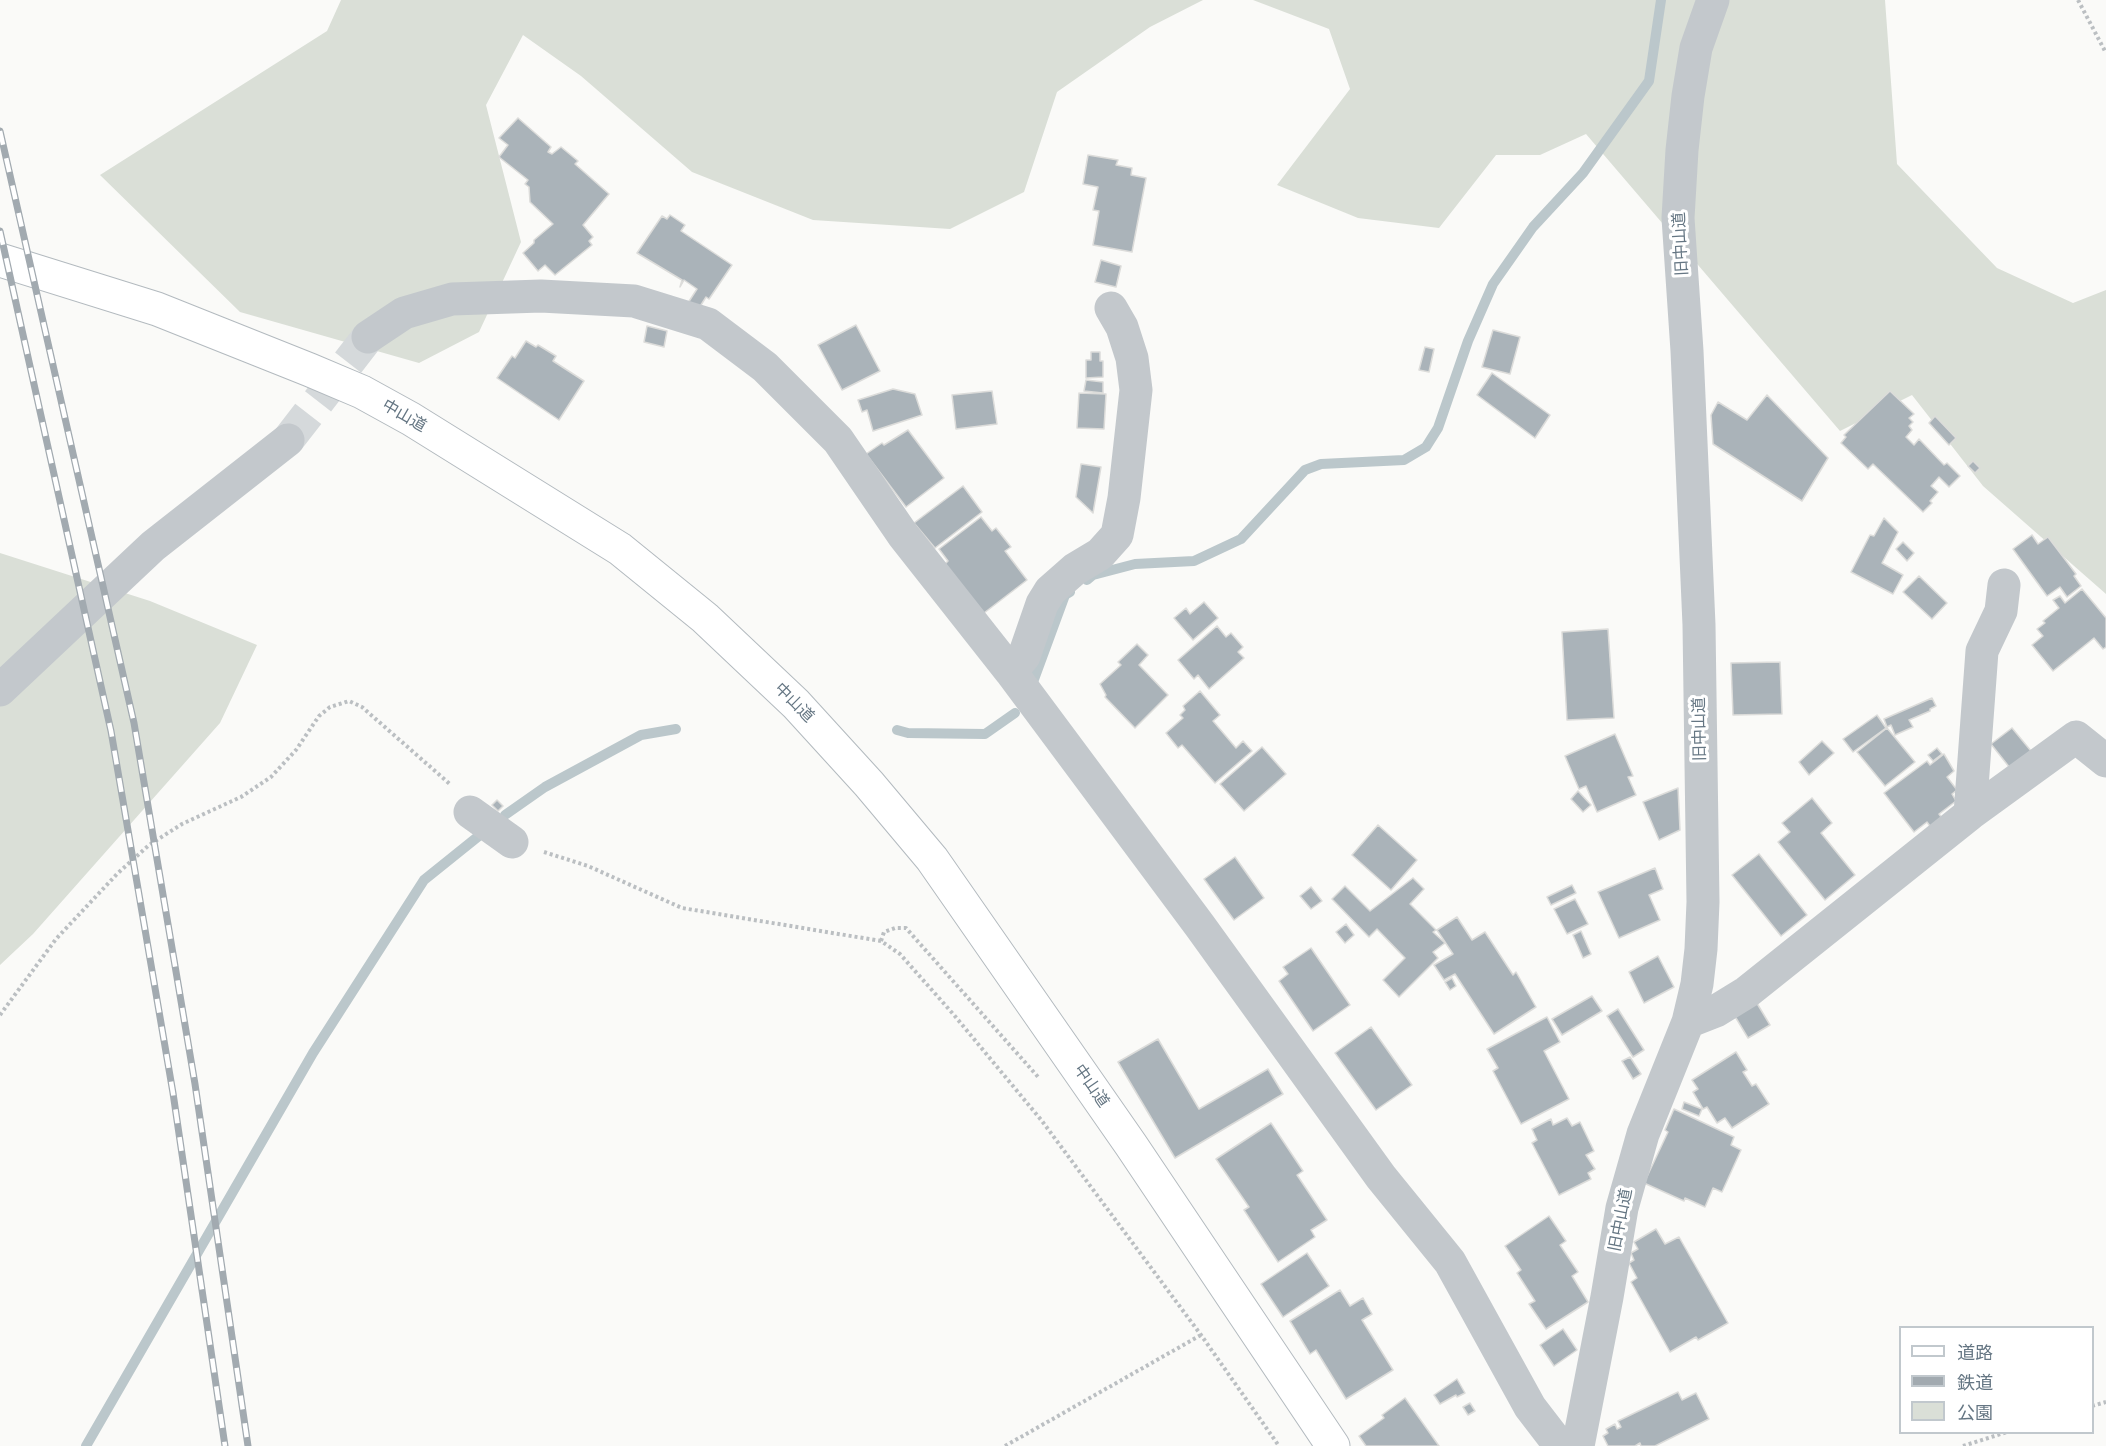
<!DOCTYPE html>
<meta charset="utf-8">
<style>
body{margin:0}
#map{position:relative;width:2106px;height:1446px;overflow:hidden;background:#fafaf8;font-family:Manrope,"Noto Sans JP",sans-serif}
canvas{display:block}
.legend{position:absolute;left:1899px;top:1326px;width:195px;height:108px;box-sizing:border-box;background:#fff;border:2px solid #c1c8cd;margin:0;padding:8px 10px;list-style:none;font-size:18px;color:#657683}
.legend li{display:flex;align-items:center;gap:12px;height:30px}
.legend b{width:30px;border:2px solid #c1c8cd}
</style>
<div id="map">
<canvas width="2106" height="1446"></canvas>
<ul class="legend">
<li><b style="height:8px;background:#fff"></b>道路</li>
<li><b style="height:8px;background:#a2aab0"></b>鉄道</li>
<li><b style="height:16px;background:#dadfd7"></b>公園</li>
</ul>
</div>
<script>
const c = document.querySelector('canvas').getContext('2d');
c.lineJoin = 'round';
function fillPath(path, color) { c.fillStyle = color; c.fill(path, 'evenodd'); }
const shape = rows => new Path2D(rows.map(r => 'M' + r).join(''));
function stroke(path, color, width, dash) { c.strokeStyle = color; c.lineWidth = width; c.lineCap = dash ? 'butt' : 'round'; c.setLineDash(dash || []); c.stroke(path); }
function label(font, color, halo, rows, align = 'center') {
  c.font = font + ' Manrope,"Noto Sans JP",sans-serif'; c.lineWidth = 6; c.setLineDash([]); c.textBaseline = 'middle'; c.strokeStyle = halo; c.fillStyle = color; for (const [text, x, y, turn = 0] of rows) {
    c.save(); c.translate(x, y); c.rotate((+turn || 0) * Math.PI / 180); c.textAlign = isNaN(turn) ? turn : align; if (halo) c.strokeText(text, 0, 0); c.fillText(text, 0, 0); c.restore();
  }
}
fillPath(shape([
 [341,0,1203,0,1150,27,1057,92,1024,192,950,229,813,220,692,172,581,76,523,35,486,105,521,242,479,332,419,363,240,312,100,175,327,31],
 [1253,0,1885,0,1897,164,1997,268,2073,303,2106,290,2106,594,1983,486,1912,395,1840,431,1586,134,1540,155,1496,155,1439,228,1358,218,1277,185,1350,89,1329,29],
 [0,553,150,601,257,645,220,723,33,934,0,965]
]), '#dadfd7');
stroke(shape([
 [1087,580,1093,575,1135,564,1194,561,1241,539,1305,470,1321,464,1404,460,1426,447,1438,428,1468,341,1493,284,1533,227,1583,173,1649,81,1661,0],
 [1033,682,1065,595,1070,592],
 [897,730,908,733,985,734,1015,713],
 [505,815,545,787,641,735,676,729],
 [86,1446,313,1053,424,880,480,835]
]), '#bbc7cb', 10);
const building = shape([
 [518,118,551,147,548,152,552,154,561,147,578,161,575,164,609,194,583,225,593,237,589,241,592,245,555,275,545,265,538,271,523,253,534,243,534,240,553,224,530,202,529,187,525,184,528,180,499,157,508,145,499,138,518,118],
 [1088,155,1118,160,1116,165,1132,168,1131,175,1146,178,1132,252,1093,245,1099,211,1093,210,1098,187,1083,184,1088,155],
 [670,215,685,225,681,231,732,265,709,299,706,297,696,313,686,306,697,289,684,280,680,287,682,280,637,253,662,216,667,219,670,215],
 [1101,260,1121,266,1116,287,1095,282,1101,260],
 [856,325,880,371,842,390,818,345,856,325],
 [647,326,667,331,664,347,644,342,647,326],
 [1493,330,1520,337,1510,374,1482,367,1493,330],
 [526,341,536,347,538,345,556,356,553,361,584,381,559,420,497,378,512,356,515,358,526,341],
 [1425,347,1434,349,1429,372,1419,370,1425,347],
 [1091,352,1100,352,1100,361,1103,361,1103,377,1086,378,1086,360,1091,360,1091,352],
 [1492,373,1550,415,1535,438,1477,395,1492,373],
 [1086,380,1103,382,1103,393,1084,391,1086,380],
 [893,389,915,394,922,415,873,431,867,410,862,412,858,400,893,389],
 [992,391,997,424,956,429,952,395,992,391],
 [1890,391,1914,414,1909,418,1913,422,1909,426,1912,430,1906,437,1914,445,1919,439,1944,465,1947,463,1960,476,1949,487,1939,477,1931,486,1938,492,1930,501,1932,503,1923,512,1873,464,1868,469,1841,443,1846,437,1844,435,1890,391],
 [1079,393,1106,394,1104,429,1077,428,1079,393],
 [1767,395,1828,458,1802,501,1713,444,1711,415,1718,402,1747,420,1767,395],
 [1935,416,1956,438,1949,445,1929,423,1935,416],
 [908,430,944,478,906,507,866,454,882,443,884,445,908,430],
 [1973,461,1980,468,1975,473,1968,466,1973,461],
 [1081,464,1101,467,1093,513,1076,497,1081,464],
 [963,486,982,512,935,548,914,523,963,486],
 [981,517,992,531,996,528,1011,547,1005,551,1027,580,984,613,944,565,948,561,939,549,981,517],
 [1884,518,1898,532,1882,563,1903,575,1893,594,1851,572,1870,535,1874,536,1884,518],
 [2032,535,2038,544,2048,537,2076,574,2074,576,2081,586,2067,597,2060,587,2047,596,2013,549,2032,535],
 [1903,542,1914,553,1907,561,1896,549,1903,542],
 [1919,576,1947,603,1932,619,1903,592,1919,576],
 [2082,589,2106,618,2106,647,2103,649,2094,638,2053,671,2032,645,2043,636,2037,629,2045,623,2043,621,2059,608,2053,600,2060,596,2065,603,2082,589],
 [1204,602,1218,618,1193,640,1174,618,1186,608,1190,614,1204,602],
 [1217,626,1226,637,1231,633,1243,647,1238,652,1244,658,1209,689,1198,675,1194,679,1178,660,1217,626],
 [1608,629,1614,718,1567,720,1562,632,1608,629],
 [1137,644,1148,655,1139,665,1168,695,1135,728,1105,697,1106,695,1100,684,1121,665,1118,662,1137,644],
 [1780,662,1782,714,1733,715,1731,663,1780,662],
 [1200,691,1220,715,1213,721,1236,748,1243,741,1252,751,1215,783,1182,745,1178,748,1166,733,1183,718,1180,715,1185,710,1183,706,1200,691],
 [1932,698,1936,706,1930,709,1930,711,1909,720,1913,727,1895,735,1891,725,1887,727,1884,719,1932,698],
 [1877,715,1886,728,1853,752,1843,739,1877,715],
 [1887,728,1915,762,1885,786,1857,752,1887,728],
 [2012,728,2031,751,2010,768,1991,744,2012,728],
 [1615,734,1633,776,1628,777,1636,795,1597,812,1586,786,1579,789,1565,756,1615,734],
 [1822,741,1834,753,1809,775,1799,762,1822,741],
 [1262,747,1286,774,1244,811,1220,784,1262,747],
 [1937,748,1942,754,1933,761,1928,755,1937,748],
 [1944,754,1954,771,1947,777,1957,790,1952,794,1956,801,1939,814,1944,821,1932,829,1927,822,1914,832,1884,793,1927,761,1930,765,1944,754],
 [1678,788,1680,830,1659,840,1643,802,1678,788],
 [1578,791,1591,805,1583,812,1571,799,1578,791],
 [1812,798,1832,823,1821,833,1855,875,1825,900,1778,842,1790,832,1782,823,1812,798],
 [497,800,503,806,498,811,492,805,497,800],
 [1378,825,1417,860,1391,890,1352,855,1378,825],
 [1759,854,1807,915,1781,936,1732,875,1759,854],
 [1235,857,1264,898,1234,920,1204,879,1235,857],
 [1655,868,1663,889,1649,895,1660,920,1619,938,1598,892,1655,868],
 [1413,878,1424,889,1410,904,1436,930,1433,932,1445,943,1433,952,1438,958,1399,997,1383,980,1405,958,1377,929,1369,937,1332,899,1345,886,1370,911,1413,878],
 [1572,885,1576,893,1551,905,1547,897,1572,885],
 [1311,887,1322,901,1311,909,1300,896,1311,887],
 [1575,899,1588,924,1567,934,1554,909,1575,899],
 [1457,917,1472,940,1485,932,1513,975,1516,972,1536,1007,1494,1034,1455,974,1444,980,1434,965,1453,954,1437,930,1457,917],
 [1346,924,1354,935,1345,943,1336,932,1346,924],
 [1581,931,1591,954,1583,958,1573,935,1581,931],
 [1311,948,1350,1005,1313,1031,1279,981,1288,974,1283,967,1311,948],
 [1658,956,1674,987,1644,1003,1629,972,1658,956],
 [1452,978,1456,986,1450,990,1445,982,1452,978],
 [1592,996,1602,1011,1562,1035,1552,1019,1592,996],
 [1755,1000,1770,1025,1748,1038,1733,1013,1755,1000],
 [1618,1009,1644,1050,1633,1057,1607,1016,1618,1009],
 [1547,1017,1560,1042,1544,1051,1569,1099,1521,1124,1493,1071,1498,1068,1487,1049,1547,1017],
 [1371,1027,1412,1085,1376,1110,1335,1053,1371,1027],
 [1158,1039,1199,1109,1268,1069,1283,1094,1175,1158,1118,1062,1158,1039],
 [1736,1052,1747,1070,1743,1072,1752,1086,1756,1084,1769,1104,1732,1128,1725,1118,1717,1123,1707,1107,1703,1109,1693,1092,1698,1089,1692,1080,1736,1052],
 [1630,1057,1641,1074,1633,1079,1622,1061,1630,1057],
 [1684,1102,1702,1109,1699,1116,1682,1109,1684,1102],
 [1674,1109,1734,1137,1731,1145,1741,1150,1722,1192,1713,1188,1705,1207,1685,1198,1684,1201,1644,1183,1668,1132,1665,1130,1674,1109],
 [1567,1118,1572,1126,1580,1122,1594,1151,1586,1155,1595,1169,1588,1173,1591,1179,1559,1195,1532,1143,1537,1140,1532,1129,1551,1119,1553,1125,1567,1118],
 [1271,1123,1303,1171,1297,1175,1327,1220,1311,1230,1315,1237,1278,1262,1244,1210,1249,1207,1216,1159,1271,1123],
 [1549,1216,1566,1241,1560,1245,1578,1272,1572,1276,1588,1302,1546,1329,1529,1304,1535,1301,1517,1273,1521,1270,1505,1246,1549,1216],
 [1656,1229,1665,1244,1679,1237,1728,1323,1698,1340,1696,1337,1670,1352,1631,1282,1637,1278,1629,1263,1634,1260,1631,1253,1638,1249,1634,1242,1656,1229],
 [1307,1253,1329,1286,1283,1317,1261,1284,1307,1253],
 [1340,1290,1350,1306,1363,1298,1372,1314,1362,1320,1393,1370,1346,1399,1316,1350,1310,1354,1290,1321,1340,1290],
 [1563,1329,1577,1350,1554,1366,1540,1345,1563,1329],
 [1457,1379,1465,1393,1457,1397,1456,1395,1440,1404,1434,1395,1457,1379],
 [1678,1392,1682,1400,1696,1393,1709,1419,1655,1446,1641,1446,1640,1443,1635,1446,1608,1446,1603,1436,1608,1433,1606,1429,1615,1424,1617,1429,1621,1427,1618,1421,1678,1392],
 [1405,1398,1439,1446,1366,1446,1359,1436,1384,1418,1382,1415,1405,1398],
 [1470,1403,1475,1411,1468,1415,1463,1407,1470,1403]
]);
fillPath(building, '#aab3b9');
stroke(building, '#dcdcda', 1.5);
stroke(shape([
 [288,440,368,337]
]), '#d5d9db', 33, [33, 16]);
const secondary = shape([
 [0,260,157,309,310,370,362,392,411,419,620,549,705,618,796,704,869,784,932,859,1131,1145,1333,1446]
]);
stroke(secondary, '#b3babf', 35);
stroke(shape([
 [2078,0,2106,53],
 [544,852,588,866,682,908,881,941,900,954,954,1015,1042,1121,1201,1335,1279,1446],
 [881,941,884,932,895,928,906,928,1039,1078],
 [0,1015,56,939,117,874,149,845,182,824,241,797,271,777,296,750,319,716,330,707,349,701,362,707,451,785],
 [2092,1406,2106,1402],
 [1005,1446,1201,1335],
 [1963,1446,2007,1432]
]), '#bbbfc2', 4, [3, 3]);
stroke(shape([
 [368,337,404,313,452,299,541,296,634,301,708,324,765,367,838,440,903,535,1011,672,1200,926,1381,1177,1450,1262,1530,1407,1560,1446],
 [1011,672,1024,656,1042,604,1050,591,1075,569,1100,554,1117,535,1124,498,1136,390,1132,358,1122,327,1111,308],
 [0,690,153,546,288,440],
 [470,812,512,842],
 [1970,814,2076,737,2106,761],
 [1688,1022,1716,1011,1747,992,1970,814,1982,651,2001,611,2004,585],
 [1578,1446,1607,1297,1622,1208,1643,1134,1688,1022,1697,984,1701,949,1703,902,1699,625,1687,351,1678,218,1682,150,1688,96,1696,48,1713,0]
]), '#c3c8cc', 33);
stroke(secondary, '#fff', 33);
const rail = shape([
 [0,131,134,723,195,1084,248,1446],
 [0,231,111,731,173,1093,225,1446]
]);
stroke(rail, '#a2aab0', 7);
stroke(rail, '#fff', 4.5, [14]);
label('16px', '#657683', '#fff', [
 ["旧中山道",1681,244,-93],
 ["中山道",404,416,30],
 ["中山道",794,703,45],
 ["旧中山道",1700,729,-91],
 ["中山道",1091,1086,55],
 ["旧中山道",1621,1220,-79]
]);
</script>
